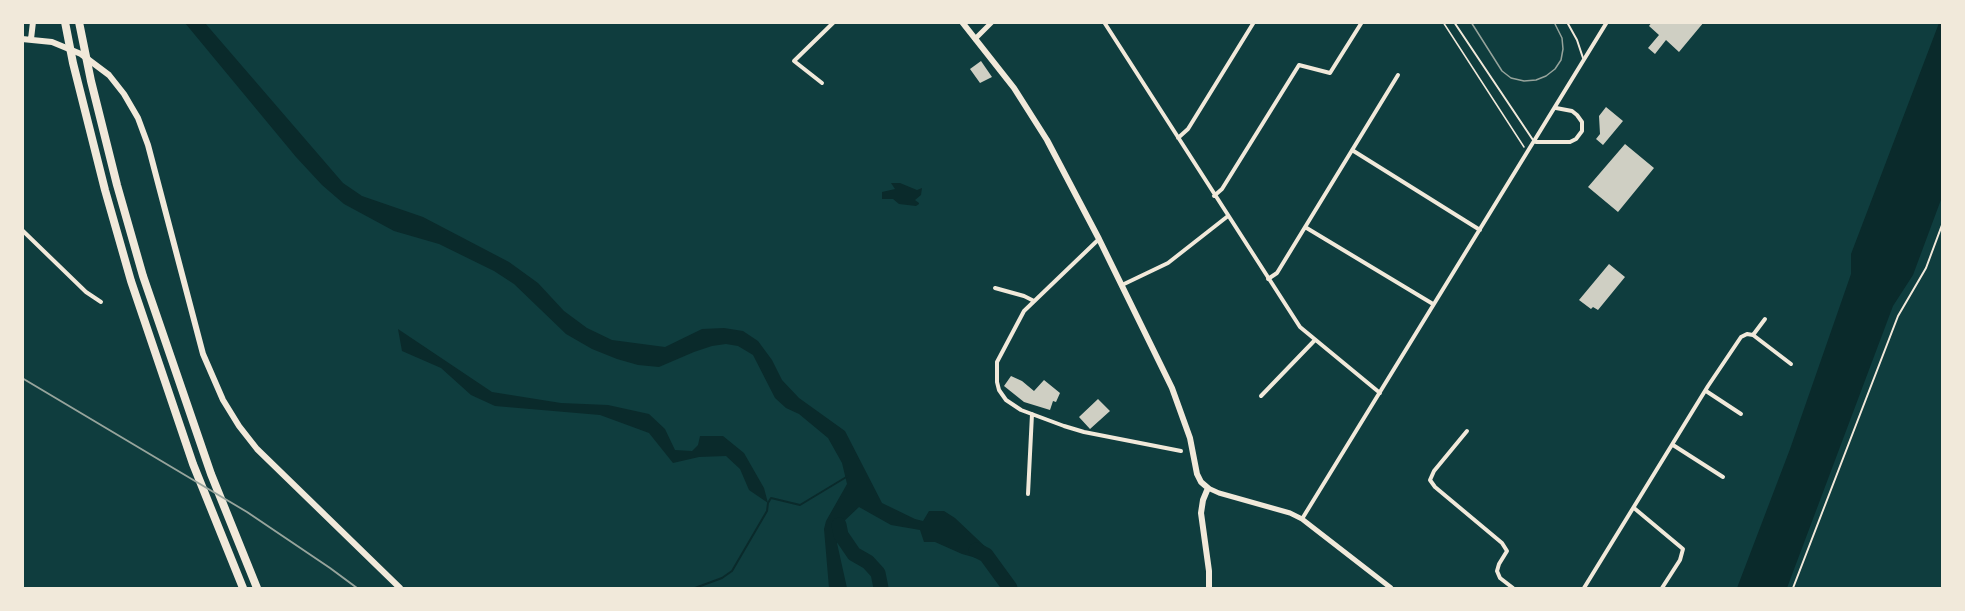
<!DOCTYPE html>
<style>
body{margin:0}
#map{position:relative;width:1965px;height:611px;overflow:hidden;background:#0f3d3e;font-family:Barlow,sans-serif}
canvas{display:block}
.frame{position:absolute;inset:0;border:24px solid #f1e9da;pointer-events:none}
</style>
<div id="map">
<canvas width="1965" height="611"></canvas>
<div class="frame"></div>
</div>
<script>
const c = document.querySelector('canvas').getContext('2d');
c.lineJoin = 'round';
function fillPath(path, color) { c.fillStyle = color; c.fill(path, 'evenodd'); }
const shape = rows => new Path2D(rows.map(r => 'M' + r).join(''));
function stroke(path, color, width, dash) { c.strokeStyle = color; c.lineWidth = width; c.lineCap = dash ? 'butt' : 'round'; c.setLineDash(dash || []); c.stroke(path); }
fillPath(shape([
 [185,23,205,23,343,183,362,196,423,217,509,262,538,283,564,311,587,328,612,340,665,347,702,329,724,328,743,331,758,341,772,360,782,380,799,398,845,431,882,503,915,519,923,521,929,511,944,511,955,518,992,553,991,562,962,554,935,542,924,542,920,530,891,525,859,507,839,526,837,543,847,588,829,588,824,529,826,521,847,484,842,463,828,438,799,414,786,408,775,398,753,355,738,346,726,344,712,346,694,352,659,367,638,365,617,359,592,349,566,334,514,284,494,271,439,244,394,231,344,204,322,185,296,157],
 [1939,23,1942,23,1942,197,1913,275,1893,306,1787,588,1737,588,1790,449,1851,274,1851,254],
 [891,183,900,183,917,190,922,188,921,195,915,200,919,203,919,204,916,206,899,204,893,199,882,199,882,192,895,189],
 [398,329,492,392,561,403,608,405,649,414,665,429,675,450,692,451,698,445,700,436,723,436,744,453,764,488,768,503,749,490,740,469,726,456,699,457,673,463,649,433,600,415,495,406,471,395,441,368,402,351]
]), '#0a2a2b');
stroke(shape([
 [695,588,722,578,732,571,767,511,768,503,771,498,800,505,848,476]
]), '#0a2a2b', 2);
stroke(shape([
 [839,525,841,535,854,554,868,562,878,573,881,588],
 [976,550,986,555,1010,588]
]), '#0a2a2b', 15);
fillPath(shape([
 [1652,22,1704,22,1679,52,1666,40,1655,54,1648,48,1659,35,1649,26],
 [981,61,992,77,980,83,970,69],
 [1606,107,1623,121,1603,145,1596,139,1600,134,1599,116],
 [1625,144,1654,168,1618,212,1588,187],
 [1609,264,1625,277,1598,310,1593,307,1591,309,1579,300],
 [1011,376,1022,381,1034,391,1044,380,1060,393,1056,402,1053,401,1050,410,1024,402,1004,386],
 [1098,399,1110,411,1090,429,1079,417]
]), '#cfcfc3');
stroke(shape([
 [1443,22,1524,147]
]), '#f1e9da', 1.5);
stroke(shape([
 [1454,22,1533,140],
 [1567,22,1577,40,1583,58],
 [1793,588,1898,316,1926,268,1942,225]
]), '#f1e9da', 2);
stroke(shape([
 [1104,22,1300,327,1380,393],
 [822,83,794,61,834,22],
 [1178,138,1188,129,1254,22],
 [1536,142,1570,142,1576,139,1582,131,1582,122,1577,115,1572,111,1556,108],
 [1352,150,1480,230],
 [1214,196,1222,189,1299,65,1330,73,1362,22],
 [1305,227,1433,304],
 [22,230,86,292,101,302],
 [1099,239,1024,311,997,362,997,382,999,390,1006,400,1021,410,1064,426,1084,432,1181,451],
 [1268,279,1277,273,1398,75],
 [1122,285,1168,263,1228,216],
 [995,288,1024,296,1034,301],
 [1753,335,1765,319],
 [1706,391,1741,414],
 [1261,396,1314,341],
 [1467,431,1434,471,1430,480,1435,487,1502,543,1507,551,1499,564,1497,571,1500,578,1513,588],
 [1673,445,1723,477],
 [1028,494,1032,414],
 [1634,508,1683,549,1680,560,1662,588],
 [1302,519,1607,22],
 [1584,588,1708,386,1741,337,1747,334,1753,335,1791,364]
]), '#f1e9da', 4);
stroke(shape([
 [975,39,992,22],
 [1208,488,1219,493,1290,513,1302,519,1391,588]
]), '#f1e9da', 5);
stroke(shape([
 [962,22,1014,88,1047,140,1099,239,1172,388,1190,438,1197,474,1201,482,1208,488,1203,500,1201,513,1209,571,1209,588],
 [22,39,52,42,81,54,109,75,124,94,138,118,148,145,203,354,223,400,239,426,257,449,400,588],
 [31,39,33,22]
]), '#f1e9da', 6);
stroke(shape([
 [65,22,73,63,105,190,131,281,193,464,243,588],
 [79,22,91,81,117,185,143,276,211,474,257,588]
]), '#f1e9da', 8);
stroke(shape([
 [1471,22,1502,71,1511,78,1524,81,1536,80,1546,76,1555,69,1561,60,1563,49,1562,38,1554,22]
]), '#97a49c', 1.5);
stroke(shape([
 [22,378,247,512,330,568,357,588]
]), '#97a49c', 2);
</script>
